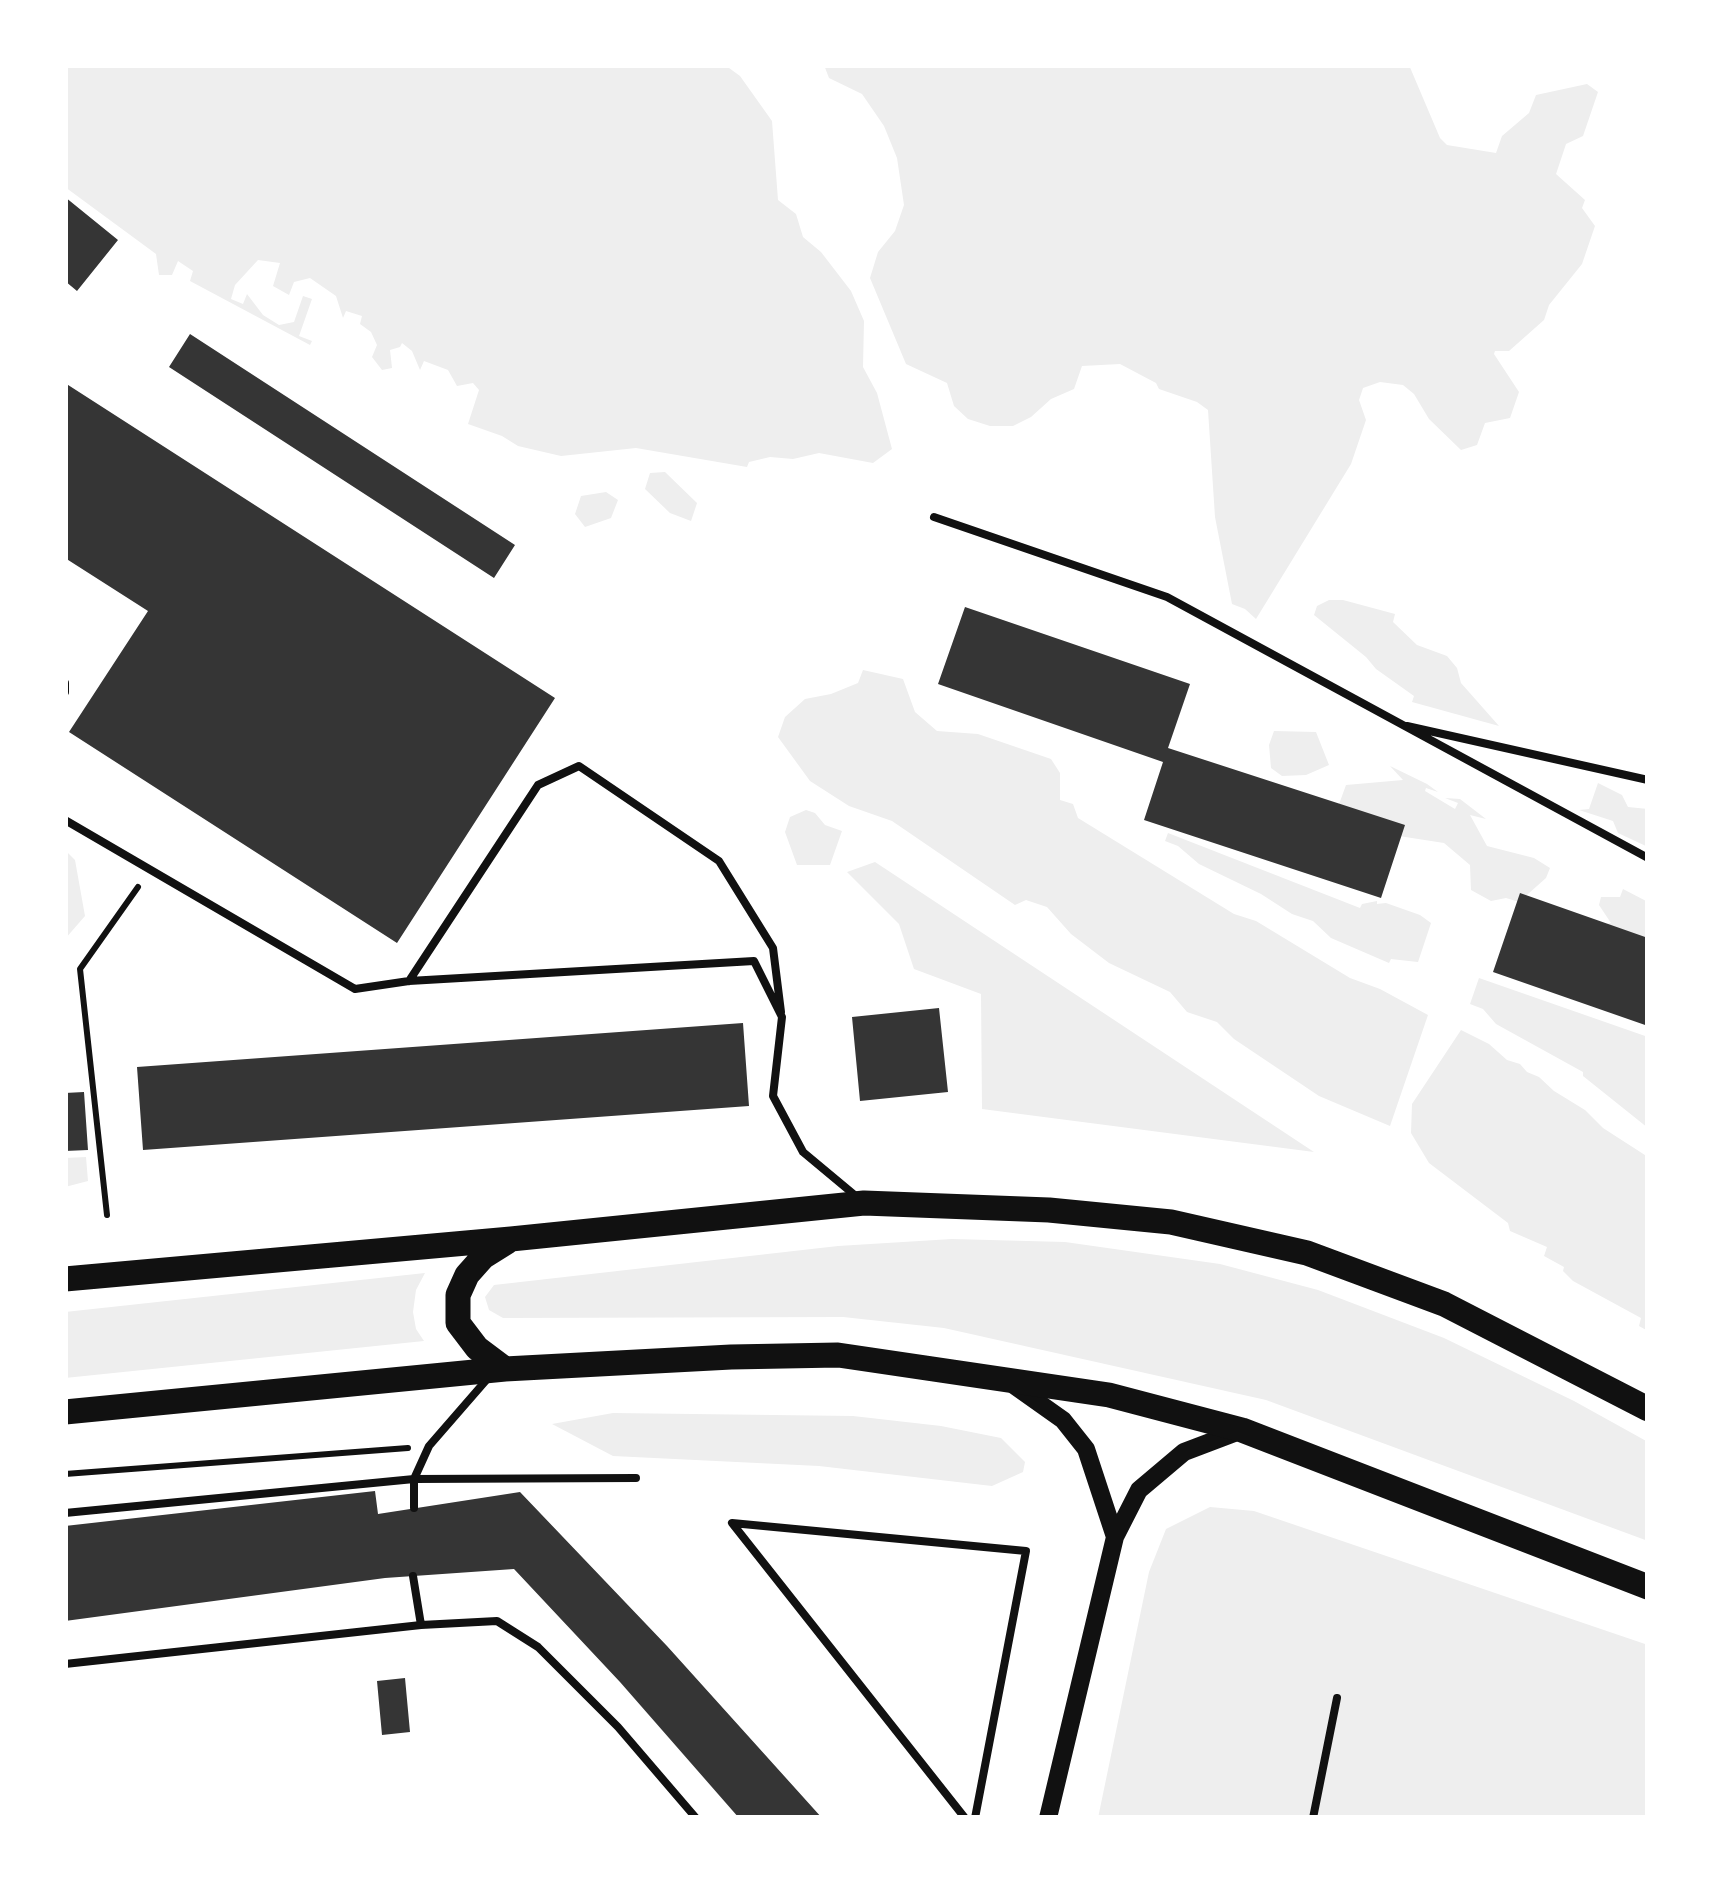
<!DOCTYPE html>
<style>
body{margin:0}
#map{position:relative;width:1713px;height:1883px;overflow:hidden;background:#fff;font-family:"Fira Sans Condensed",sans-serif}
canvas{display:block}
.frame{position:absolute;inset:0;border:68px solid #fff;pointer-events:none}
</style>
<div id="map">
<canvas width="1713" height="1883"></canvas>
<div class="frame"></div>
</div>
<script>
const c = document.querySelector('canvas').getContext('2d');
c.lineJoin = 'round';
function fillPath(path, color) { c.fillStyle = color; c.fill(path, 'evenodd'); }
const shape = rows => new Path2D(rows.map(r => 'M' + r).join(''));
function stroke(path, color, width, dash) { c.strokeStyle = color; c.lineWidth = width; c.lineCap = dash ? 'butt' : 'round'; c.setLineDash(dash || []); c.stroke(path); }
fillPath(shape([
 [65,65,725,65,740,76,772,121,778,200,796,214,803,237,821,252,851,291,864,321,863,367,877,393,892,449,873,463,819,453,793,459,770,457,749,462,747,467,636,448,561,456,518,446,502,436,468,424,479,390,473,383,457,386,448,370,424,361,420,370,412,351,402,343,400,347,390,350,392,368,382,370,372,357,377,345,371,332,360,324,362,316,346,311,343,318,336,296,310,278,294,282,289,295,273,286,280,263,258,260,235,285,231,299,243,304,247,294,263,315,279,325,294,322,303,296,312,299,299,336,312,341,310,345,190,281,193,271,178,261,172,275,159,275,156,254,65,187],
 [824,65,1409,65,1440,138,1447,145,1496,153,1502,136,1529,113,1536,95,1587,84,1598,92,1583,136,1566,144,1556,174,1585,200,1582,208,1595,226,1582,264,1549,305,1544,320,1509,351,1495,351,1494,354,1519,392,1510,418,1485,423,1477,445,1461,450,1429,419,1414,394,1403,385,1380,382,1363,388,1359,400,1366,420,1351,464,1256,619,1245,609,1232,604,1215,517,1208,410,1197,402,1159,389,1156,383,1120,364,1082,366,1074,389,1051,399,1031,417,1013,426,990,426,968,419,954,406,947,383,906,364,870,278,878,252,895,231,904,205,897,158,884,126,862,94,829,78],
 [665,472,697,503,691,521,670,513,645,489,650,473],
 [606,492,618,500,611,518,585,527,575,514,581,496],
 [1329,600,1343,600,1395,614,1393,622,1417,645,1447,656,1457,668,1461,683,1499,726,1412,702,1414,696,1376,669,1366,657,1314,615,1317,606],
 [863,670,903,679,915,712,937,731,978,734,1051,759,1060,773,1060,800,1073,804,1078,818,1234,914,1256,921,1350,978,1380,989,1428,1015,1390,1126,1319,1096,1234,1039,1217,1022,1187,1012,1170,992,1109,963,1071,934,1047,907,1026,900,1015,905,892,821,849,806,810,781,778,737,785,717,805,699,831,694,858,683],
 [1274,731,1316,732,1329,765,1306,775,1282,776,1271,768,1269,745],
 [1390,766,1427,784,1438,792,1426,788,1425,791,1455,809,1458,803,1445,798,1460,799,1486,819,1470,815,1487,846,1534,858,1550,868,1546,878,1519,902,1506,898,1491,901,1471,890,1470,865,1444,843,1399,836,1338,807,1346,785,1403,780],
 [1598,783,1622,795,1628,807,1648,809,1648,847,1618,833,1613,821,1579,810,1589,809],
 [806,810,815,813,825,825,842,831,830,865,797,865,785,832,790,817],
 [1168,833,1360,908,1362,904,1377,901,1377,904,1386,903,1420,915,1431,923,1418,962,1391,959,1389,963,1331,938,1313,921,1292,914,1261,894,1199,864,1178,846,1165,841],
 [65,850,75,860,85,916,65,939],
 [875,862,1314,1152,982,1109,981,994,914,969,899,924,847,872],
 [1623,889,1648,902,1648,933,1642,945,1591,927,1611,923,1599,905,1601,897,1620,897],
 [1479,978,1648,1037,1648,1128,1583,1076,1583,1072,1496,1024,1483,1009,1470,1004],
 [1461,1030,1489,1044,1507,1060,1520,1064,1527,1072,1539,1077,1554,1091,1585,1110,1603,1128,1648,1157,1648,1331,1639,1326,1641,1318,1573,1281,1563,1271,1564,1267,1544,1256,1547,1247,1510,1231,1508,1223,1429,1163,1411,1133,1412,1104],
 [86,1157,88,1181,65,1187,65,1158],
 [952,1239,1065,1242,1220,1264,1318,1290,1444,1338,1574,1401,1648,1442,1648,1541,1266,1400,944,1328,843,1317,503,1318,489,1310,485,1297,494,1285,838,1246],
 [425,1273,416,1290,413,1312,416,1329,424,1341,65,1378,65,1312],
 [613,1413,853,1416,941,1426,1001,1438,1025,1462,1023,1472,992,1486,819,1466,613,1456,552,1424],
 [1210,1507,1254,1511,1648,1645,1648,1818,1098,1818,1149,1572,1166,1529]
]), '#eee');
fillPath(shape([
 [65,197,118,240,77,291,65,281],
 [190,334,515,545,494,578,169,367],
 [65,383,555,698,397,943,69,732,148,611,65,558],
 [965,607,1190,684,1168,748,1405,825,1381,898,1144,820,1163,762,938,684],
 [1520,893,1648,938,1648,1026,1493,972],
 [939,1008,948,1092,860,1101,852,1017],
 [743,1023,749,1106,143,1150,137,1067],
 [84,1092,88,1150,65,1151,65,1093],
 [375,1491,378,1514,520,1492,667,1646,822,1818,739,1818,620,1682,514,1569,385,1578,65,1621,65,1526],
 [405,1678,410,1732,382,1735,377,1681]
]), '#353535');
stroke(shape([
 [107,1215,80,969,138,887],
 [65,1474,408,1448]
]), '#111', 6);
stroke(shape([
 [934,517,1167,597,1648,858],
 [65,683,65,692],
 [1407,726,1648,780],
 [65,820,355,989,409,981,754,961,782,1017,773,1096,803,1152,857,1197],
 [409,981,538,785,579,766,719,861,773,948,781,1012],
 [414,1508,414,1479,429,1446,489,1377],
 [65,1513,414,1479,636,1478],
 [413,1576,421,1625],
 [65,1664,421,1625,497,1621,538,1647,618,1727,696,1818],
 [965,1818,732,1523,1026,1551,975,1818],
 [1313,1818,1337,1698]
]), '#111', 8);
stroke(shape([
 [1015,1386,1063,1420,1086,1449,1115,1537],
 [1048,1818,1115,1537,1139,1490,1184,1452,1242,1430]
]), '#111', 18);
stroke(shape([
 [65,1279,511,1239,864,1203,1049,1210,1171,1222,1307,1253,1444,1304,1648,1409],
 [505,1369,477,1348,458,1323,458,1295,467,1275,483,1257,507,1242],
 [65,1412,505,1369,731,1357,838,1355,1109,1395,1242,1430,1648,1587]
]), '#111', 25);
</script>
